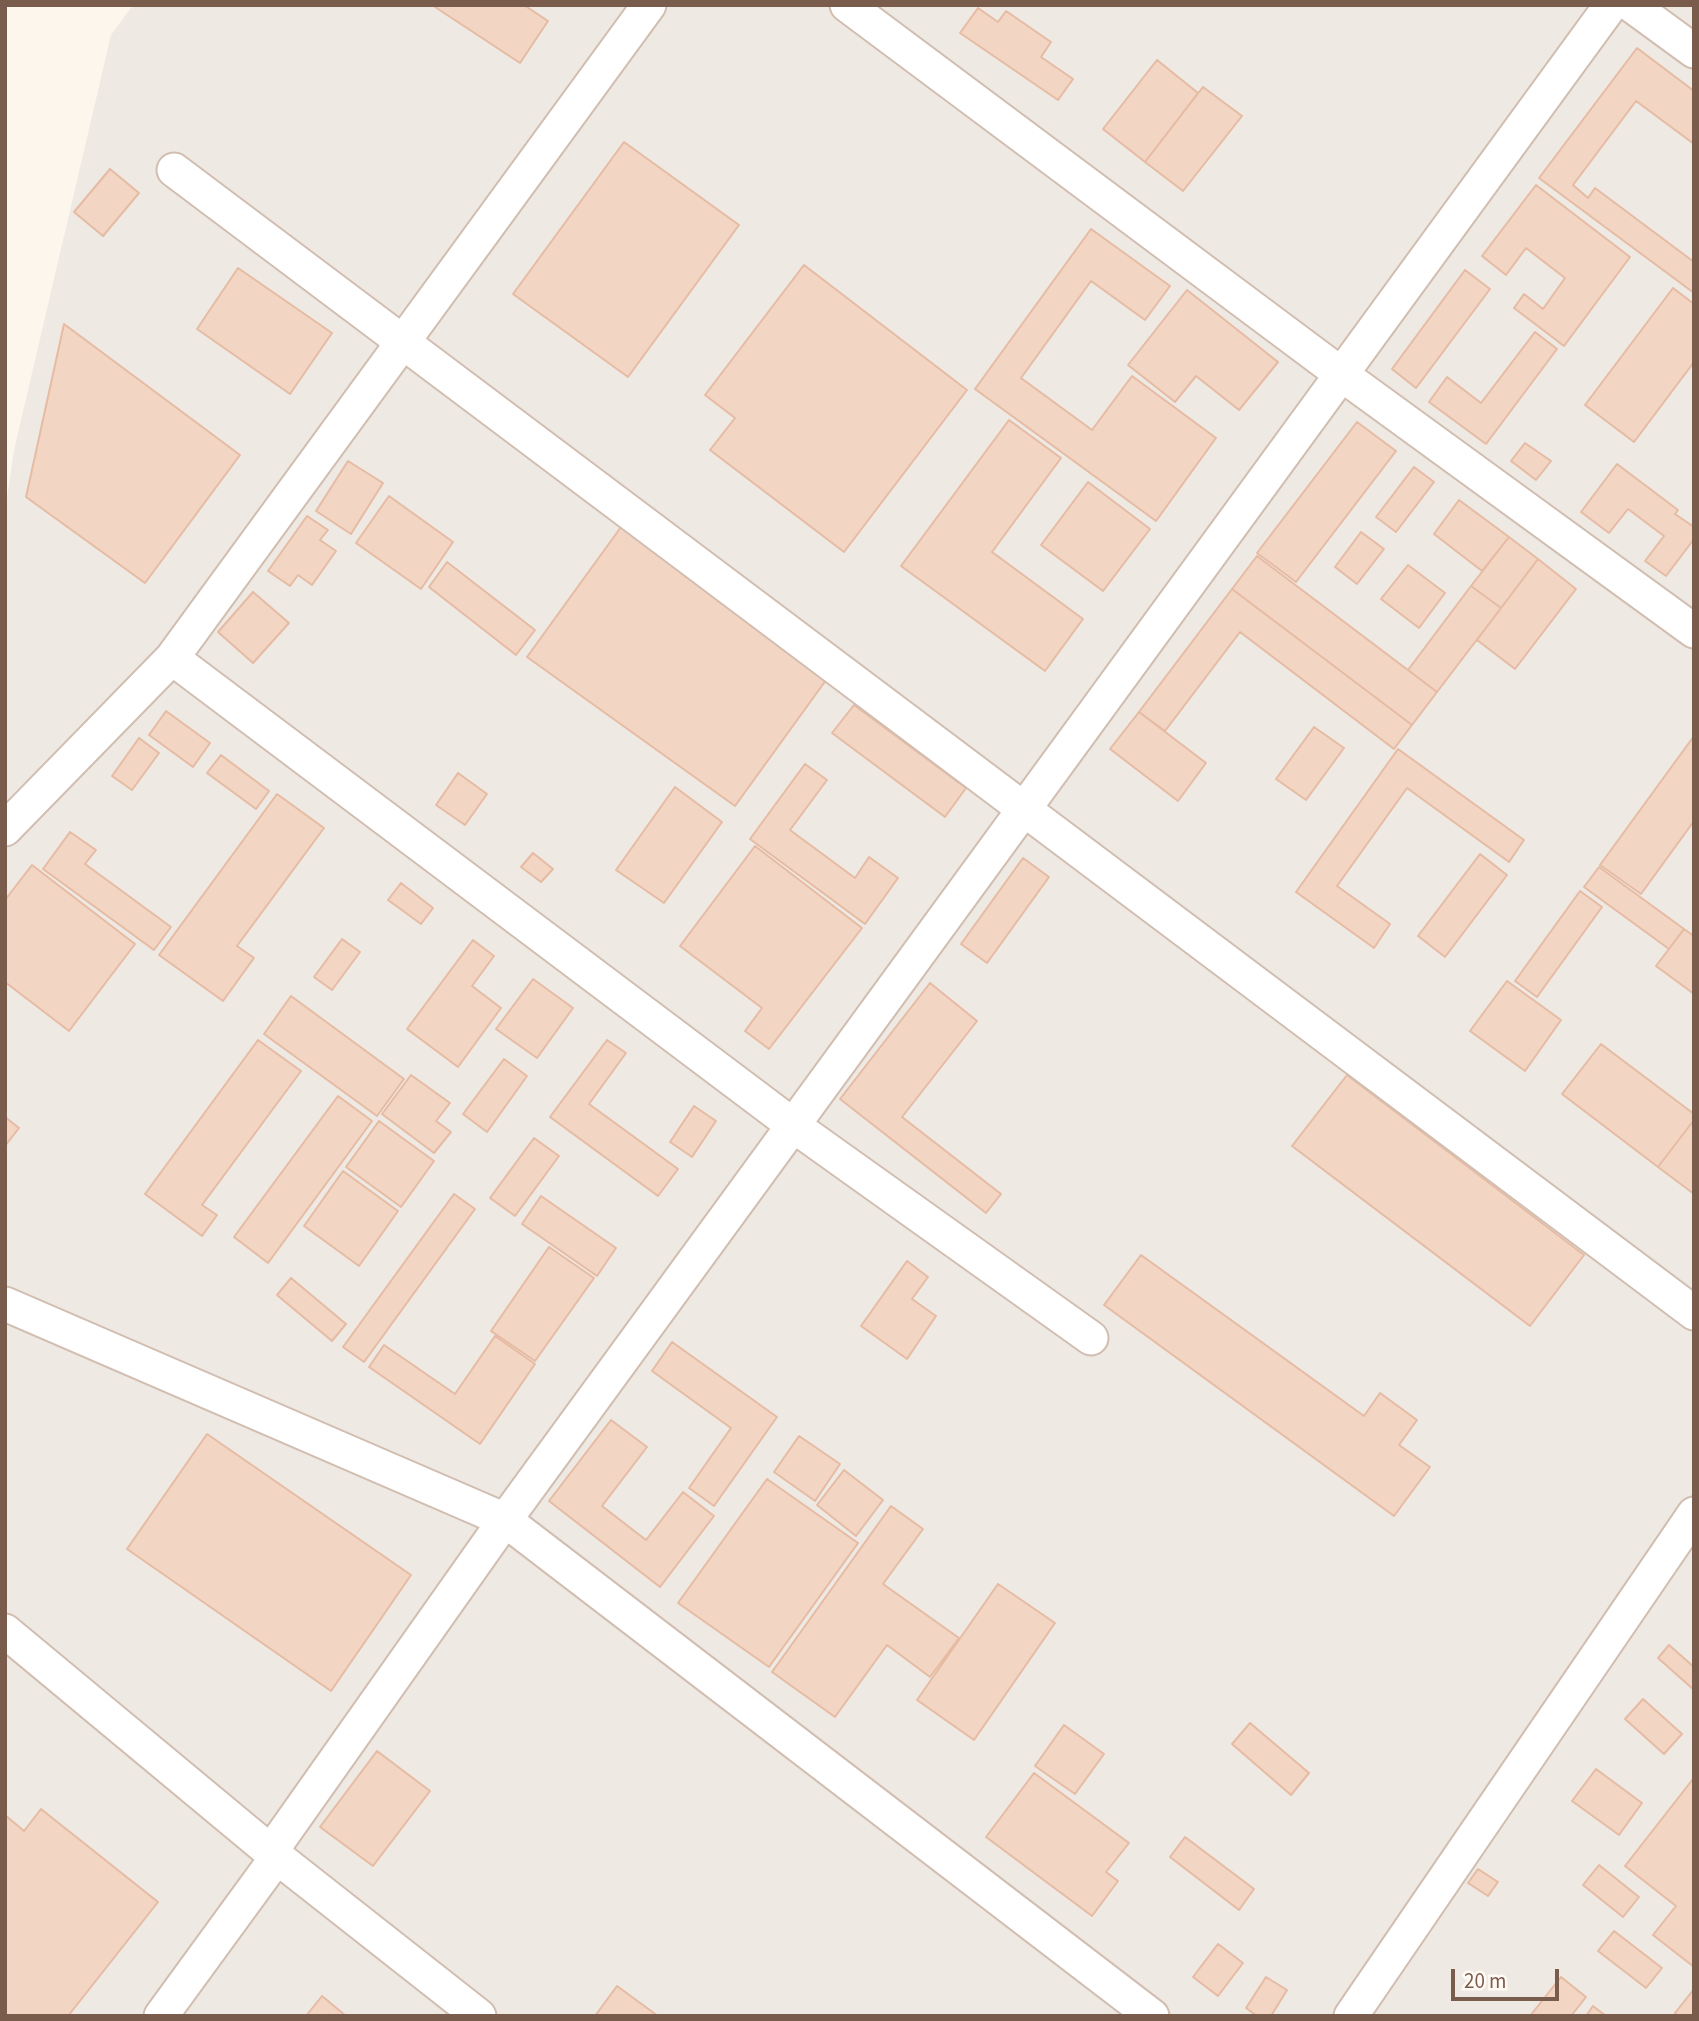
<!DOCTYPE html>
<style>
body{margin:0}
#map{position:relative;width:1699px;height:2021px;overflow:hidden;background:#fdf6ec;font-family:"Source Sans 3",sans-serif}
canvas{display:block}
.frame{position:absolute;inset:0;border:7px solid #7a5c4d;pointer-events:none}
.scale{position:absolute;left:1451px;top:1969px;width:108px;height:32px;box-sizing:border-box;border:4px solid #7a5c4d;border-top:0;padding-left:9px;font-size:21px;line-height:24px;white-space:nowrap;color:#7a5c4d;-webkit-text-stroke:5px #fffaf3;paint-order:stroke}
</style>
<div id="map">
<canvas width="1699" height="2021"></canvas>
<div class="frame"></div>
<div class="scale">20 m</div>
</div>
<script>
const c = document.querySelector('canvas').getContext('2d');
c.lineJoin = 'round';
function fillPath(path, color) { c.fillStyle = color; c.fill(path, 'evenodd'); }
const shape = rows => new Path2D(rows.map(r => 'M' + r).join(''));
function stroke(path, color, width, dash) { c.strokeStyle = color; c.lineWidth = width; c.lineCap = dash ? 'butt' : 'round'; c.setLineDash(dash || []); c.stroke(path); }
fillPath(shape([
 [133,5,1694,5,1694,2016,5,2016,5,512,14,450,111,35]
]), '#efe9e4');
const building = shape([
 [432,5,524,5,548,21,520,63,432,5],
 [978,8,998,22,1006,11,1051,42,1041,57,1073,79,1058,100,960,33,978,8],
 [1637,48,1694,91,1694,144,1636,101,1573,185,1588,198,1595,188,1694,262,1694,293,1539,178,1637,48],
 [1157,60,1198,93,1145,162,1103,129,1157,60],
 [1203,87,1242,116,1183,191,1145,162,1203,87],
 [624,142,739,225,628,377,513,294,624,142],
 [110,169,139,193,103,236,74,212,110,169],
 [1536,185,1630,257,1564,346,1514,308,1524,294,1543,309,1565,278,1526,248,1506,275,1482,256,1536,185],
 [1091,229,1170,286,1145,320,1091,281,1021,378,1092,430,1132,376,1216,438,1156,521,975,389,1091,229],
 [804,265,967,390,844,552,710,450,735,418,705,395,804,265],
 [238,268,332,333,290,394,197,329,238,268],
 [1465,270,1490,289,1416,388,1392,369,1465,270],
 [1673,288,1694,304,1694,362,1634,442,1585,405,1673,288],
 [1187,290,1278,362,1239,410,1196,376,1175,402,1128,365,1187,290],
 [64,324,240,455,145,583,26,497,64,324],
 [1535,332,1557,349,1486,444,1429,402,1447,377,1481,403,1535,332],
 [1009,420,1061,458,992,552,1083,619,1045,671,901,566,1009,420],
 [1357,422,1396,451,1296,582,1257,553,1357,422],
 [1525,443,1551,461,1536,480,1511,461,1525,443],
 [348,461,383,483,351,534,316,511,348,461],
 [1617,464,1678,510,1675,514,1694,527,1694,539,1666,576,1645,561,1664,536,1628,509,1609,533,1581,512,1617,464],
 [1414,467,1434,482,1396,532,1376,517,1414,467],
 [1088,482,1150,529,1103,591,1041,545,1088,482],
 [389,496,453,542,421,589,356,543,389,496],
 [1459,500,1509,537,1482,571,1434,534,1459,500],
 [307,516,328,530,320,540,336,551,312,585,298,575,290,586,268,571,307,516],
 [621,527,829,676,735,806,527,657,621,527],
 [1361,532,1384,549,1357,584,1335,567,1361,532],
 [1509,537,1538,559,1501,608,1471,586,1509,537],
 [1257,556,1437,692,1412,725,1232,589,1257,556],
 [1538,559,1576,589,1515,669,1477,640,1538,559],
 [447,562,535,630,516,655,429,587,447,562],
 [1408,565,1445,593,1419,628,1381,599,1408,565],
 [1471,586,1501,608,1437,692,1408,670,1471,586],
 [1232,589,1412,725,1394,749,1240,632,1165,731,1139,712,1232,589],
 [253,592,289,623,253,663,218,632,253,592],
 [854,705,966,788,945,817,832,733,854,705],
 [166,711,210,743,193,767,149,735,166,711],
 [1139,712,1206,763,1178,801,1110,749,1139,712],
 [1314,727,1344,748,1306,800,1276,779,1314,727],
 [1694,736,1694,821,1641,894,1600,865,1694,736],
 [139,738,159,753,132,790,112,776,139,738],
 [1398,749,1524,840,1509,862,1407,788,1337,886,1390,924,1374,948,1296,892,1398,749],
 [221,755,269,791,256,809,207,773,221,755],
 [805,764,827,780,790,830,855,878,869,857,898,878,865,924,750,839,805,764],
 [458,773,487,794,465,825,436,805,458,773],
 [675,787,722,822,664,903,616,870,675,787],
 [277,794,324,828,237,946,254,958,223,1001,159,955,277,794],
 [70,832,96,850,85,864,171,927,154,950,43,869,70,832],
 [755,846,862,928,769,1049,745,1031,762,1008,680,946,755,846],
 [533,853,553,869,541,882,521,867,533,853],
 [1480,854,1507,875,1445,957,1418,936,1480,854],
 [1023,858,1049,877,987,963,961,944,1023,858],
 [32,865,135,944,69,1031,5,982,5,900,32,865],
 [1599,867,1684,929,1669,949,1584,887,1599,867],
 [401,883,433,908,421,924,388,900,401,883],
 [1580,891,1602,907,1537,997,1515,981,1580,891],
 [1684,929,1694,936,1694,994,1656,966,1684,929],
 [342,939,360,952,332,990,314,977,342,939],
 [473,940,494,956,472,986,501,1008,458,1067,407,1029,473,940],
 [533,979,573,1008,537,1058,496,1029,533,979],
 [1507,981,1561,1020,1525,1071,1470,1031,1507,981],
 [930,983,977,1021,902,1117,1001,1194,986,1213,840,1099,930,983],
 [291,996,404,1079,377,1116,264,1034,291,996],
 [258,1040,301,1071,202,1205,217,1215,202,1236,145,1194,258,1040],
 [607,1040,626,1053,589,1104,678,1169,658,1196,550,1117,607,1040],
 [1601,1044,1694,1114,1694,1120,1658,1167,1562,1094,1601,1044],
 [504,1059,527,1076,487,1132,463,1114,504,1059],
 [411,1075,450,1103,436,1121,451,1132,434,1153,382,1114,411,1075],
 [1347,1075,1584,1255,1530,1326,1292,1146,1347,1075],
 [338,1096,372,1121,268,1263,234,1237,338,1096],
 [694,1106,716,1121,692,1157,670,1142,694,1106],
 [5,1117,19,1128,5,1146,5,1117],
 [1694,1120,1694,1194,1658,1167,1694,1120],
 [379,1121,434,1161,401,1207,346,1167,379,1121],
 [534,1138,559,1156,515,1216,490,1198,534,1138],
 [343,1171,398,1211,359,1266,304,1226,343,1171],
 [454,1194,475,1209,364,1362,343,1347,454,1194],
 [541,1196,616,1248,597,1276,522,1224,541,1196],
 [549,1247,594,1278,535,1361,491,1331,549,1247],
 [1141,1255,1364,1416,1380,1393,1417,1420,1399,1445,1430,1467,1394,1516,1104,1305,1141,1255],
 [907,1261,928,1277,912,1299,936,1316,907,1359,861,1326,907,1261],
 [291,1278,346,1324,332,1341,277,1295,291,1278],
 [495,1336,535,1364,480,1444,369,1367,384,1345,455,1394,495,1336],
 [672,1342,777,1417,714,1506,689,1488,731,1428,652,1371,672,1342],
 [611,1420,647,1447,602,1506,646,1540,683,1492,714,1516,660,1587,549,1501,611,1420],
 [207,1434,411,1575,331,1691,127,1549,207,1434],
 [799,1436,840,1464,815,1501,774,1472,799,1436],
 [844,1470,883,1500,856,1536,817,1505,844,1470],
 [767,1479,858,1543,769,1667,678,1603,767,1479],
 [891,1506,923,1529,883,1584,959,1638,930,1677,887,1645,835,1717,772,1672,891,1506],
 [998,1584,1055,1623,974,1740,917,1700,998,1584],
 [1669,1645,1694,1667,1694,1690,1658,1658,1669,1645],
 [1643,1699,1682,1734,1664,1754,1625,1719,1643,1699],
 [1250,1723,1309,1773,1291,1795,1232,1744,1250,1723],
 [1064,1725,1104,1754,1075,1794,1035,1766,1064,1725],
 [377,1751,430,1791,373,1866,320,1827,377,1751],
 [1596,1769,1642,1803,1619,1835,1572,1801,1596,1769],
 [1034,1773,1129,1843,1106,1872,1118,1881,1092,1916,986,1837,1034,1773],
 [1693,1779,1694,1780,1694,1967,1653,1935,1676,1906,1625,1866,1693,1779],
 [41,1809,158,1902,68,2016,5,2016,5,1815,24,1831,41,1809],
 [1185,1837,1254,1889,1239,1910,1170,1857,1185,1837],
 [1599,1865,1639,1897,1623,1917,1583,1885,1599,1865],
 [1478,1869,1498,1882,1488,1896,1468,1883,1478,1869],
 [1614,1931,1662,1968,1646,1988,1598,1951,1614,1931],
 [1218,1944,1243,1963,1218,1996,1193,1977,1218,1944],
 [1266,1977,1287,1990,1271,2016,1257,2016,1246,2008,1266,1977],
 [1561,1977,1586,1997,1571,2016,1530,2016,1561,1977],
 [617,1986,658,2016,595,2016,617,1986],
 [1694,1989,1694,2016,1678,2016,1675,2013,1694,1989],
 [322,1996,346,2016,306,2016,322,1996],
 [1593,2006,1606,2016,1586,2016,1593,2006]
]);
fillPath(building, '#f3d5c3');
stroke(building, '#e6bba3', 2);
const street = shape([
 [847,5,1341,374,1694,631],
 [1631,5,1694,51],
 [174,170,1694,1313],
 [172,658,794,1126,1091,1338],
 [5,829,172,658,649,5],
 [5,1304,505,1520,1152,2016],
 [5,1631,277,1857,161,2016],
 [479,2016,277,1857,275,1849,279,1840,505,1520,1611,5],
 [1351,2016,1694,1514]
]);
stroke(street, '#d1beb0', 37);
stroke(street, '#fff', 33);
</script>
